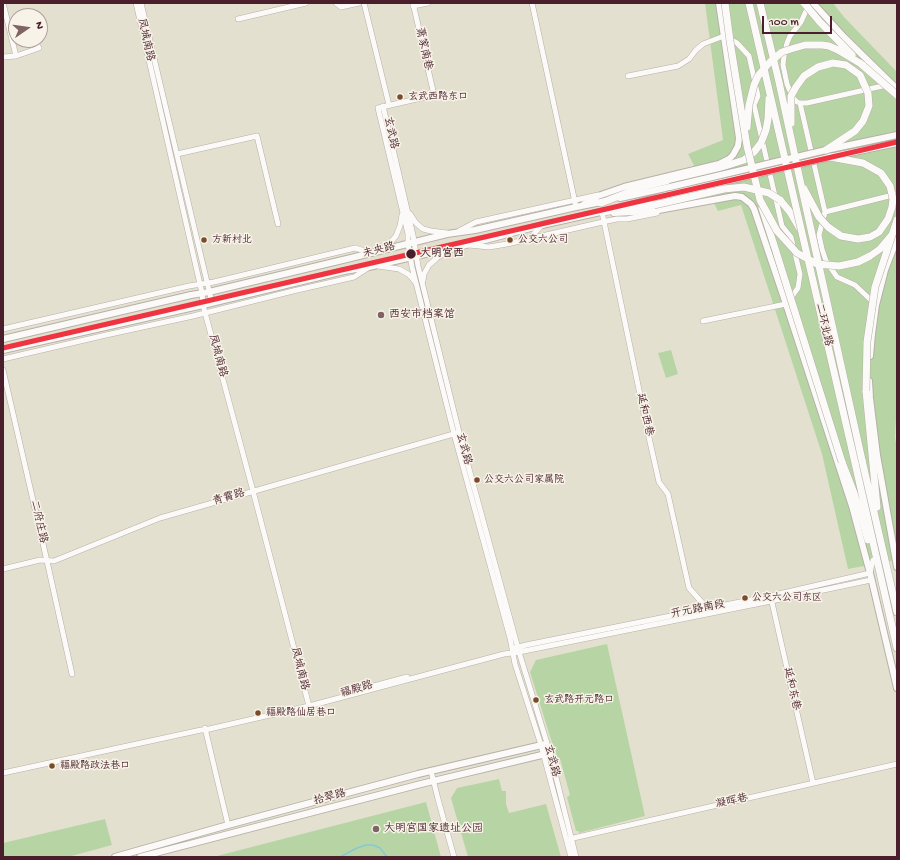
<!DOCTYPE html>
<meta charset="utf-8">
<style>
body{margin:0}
#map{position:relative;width:900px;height:860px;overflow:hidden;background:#e4e0d0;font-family:"Gochi Hand",sans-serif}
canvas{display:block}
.frame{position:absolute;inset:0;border:4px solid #4a1f2b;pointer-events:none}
.north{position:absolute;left:8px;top:8px;width:40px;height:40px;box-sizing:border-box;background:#f7f3e8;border:1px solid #b29e9c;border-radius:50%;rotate:77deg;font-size:11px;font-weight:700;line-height:16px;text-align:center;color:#4a1f2b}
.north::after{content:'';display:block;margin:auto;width:14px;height:18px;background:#806365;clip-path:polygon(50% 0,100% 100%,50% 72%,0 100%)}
.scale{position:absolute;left:762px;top:16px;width:70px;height:18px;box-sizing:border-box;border:2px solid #4a1f2b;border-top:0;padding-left:5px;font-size:12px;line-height:14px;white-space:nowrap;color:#4a1f2b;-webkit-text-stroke:3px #f7f3e8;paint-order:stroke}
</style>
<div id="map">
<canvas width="900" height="860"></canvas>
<div class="frame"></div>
<div class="north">N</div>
<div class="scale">100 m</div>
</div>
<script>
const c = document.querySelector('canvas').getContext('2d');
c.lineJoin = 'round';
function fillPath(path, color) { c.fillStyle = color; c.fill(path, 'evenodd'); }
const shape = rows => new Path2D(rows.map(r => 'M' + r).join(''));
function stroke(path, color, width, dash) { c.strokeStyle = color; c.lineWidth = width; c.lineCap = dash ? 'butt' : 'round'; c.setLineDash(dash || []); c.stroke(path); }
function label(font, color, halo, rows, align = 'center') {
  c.font = font + ' "Gochi Hand","LXGW WenKai TC",sans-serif'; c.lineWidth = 3; c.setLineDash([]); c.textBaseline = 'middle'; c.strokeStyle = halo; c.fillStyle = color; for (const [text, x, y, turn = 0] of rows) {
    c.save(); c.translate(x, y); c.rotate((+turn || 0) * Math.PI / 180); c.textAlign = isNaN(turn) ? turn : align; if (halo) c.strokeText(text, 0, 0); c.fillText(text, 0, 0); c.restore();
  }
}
fillPath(shape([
 [705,3,833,3,844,17,897,72,897,401,895,437,897,449,897,560,848,569,822,454,741,205,718,211,688,154,723,140],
 [671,350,678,374,666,378,658,353],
 [607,644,645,816,579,833,579,831,576,831,567,797,570,795,560,759,557,759,530,672,536,660],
 [499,779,502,791,506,791,506,804,509,813,546,804,561,857,468,857,451,798,457,788],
 [426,802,441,857,213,857],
 [105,819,112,845,68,857,3,857,3,843]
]), '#b7d5a4');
stroke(shape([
 [340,857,357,848,366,845,373,845,380,848,387,857]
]), '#84c9d6', 1.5);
const minor = shape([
 [3,3,16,56,39,48,34,40],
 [136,3,202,293,203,305,253,491,309,706],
 [141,3,212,303],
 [336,3,341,7,359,3],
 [364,3,389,105],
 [413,3,434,95,378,108,408,234,408,244,412,267,454,434,510,638,515,664,541,745,571,857],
 [532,3,576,207],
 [413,6,428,3],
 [807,6,806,11,801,22,790,36,787,43,784,56,783,65,787,84,793,98,797,102,800,103,807,103,887,85],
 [238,19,306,3],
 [3,57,16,56],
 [628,76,678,66,689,59,696,50,703,44,724,36,737,43,749,56,758,96,754,105,782,226,791,237,800,274,798,288,790,299,786,304,703,321],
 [800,103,825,212,819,235,822,249,826,261,837,277,855,285,875,304],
 [383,106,413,235,418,266,459,432,519,652,550,753,576,857],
 [177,154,257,136,278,224],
 [602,212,648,433,659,482,668,494,689,588,707,608],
 [825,212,897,194],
 [410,214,416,223,423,229,431,231,447,233],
 [459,231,476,222,598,195],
 [530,238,542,225],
 [469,245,489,247,507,244,607,221,617,219,627,219,657,213],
 [380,251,390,243,396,236,400,226,402,215],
 [378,266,399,269,408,274,412,278,415,282],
 [423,281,424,274,429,265,437,258,449,250],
 [3,329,189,286,214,282,355,248,371,253],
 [3,359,106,335,193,316,293,291,354,277,368,268],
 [3,370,47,561,72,674],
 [3,569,40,560,54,561,160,518,457,433],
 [771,598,813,783],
 [515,648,526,645,770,596,870,573,873,560],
 [370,687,407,677],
 [205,728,228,825],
 [431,771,438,799,454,857],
 [3,773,201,730,205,730,309,706,504,654,519,652,771,601,871,580],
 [569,839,897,764]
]);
const major = shape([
 [813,3,844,37,897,89],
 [620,198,670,187],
 [584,204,598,196,624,187,719,164,729,159,733,155,738,146,739,138,719,3],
 [622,207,667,195],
 [614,213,653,211,735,196,742,197,751,204,754,209,786,304,852,506,870,573,897,688],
 [3,339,191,295,209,292,351,258,447,234,475,230,576,207,606,201],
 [3,350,203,305,344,271,369,267,425,254,451,249,542,225,605,211],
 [870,356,872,334,876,305,885,270,897,239],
 [869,381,870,398,877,455,897,567],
 [115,857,228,825,418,774,546,744],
 [140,857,421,784,550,753]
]);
const highway = shape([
 [780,200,790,212,800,229],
 [601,203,645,186,719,168,744,160,754,152,761,143],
 [762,208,774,245],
 [602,212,654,205],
 [866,391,877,507],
 [862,460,897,612],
 [842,462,854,493,868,540],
 [855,463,897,648]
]);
stroke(minor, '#b6b0a7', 6);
stroke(major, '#b6b0a7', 8);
stroke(highway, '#b6b0a7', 8);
stroke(minor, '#fbfaf8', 5);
stroke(major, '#fbfaf8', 6);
stroke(highway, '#fbfaf8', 7);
const majorBridge = shape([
 [670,187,826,150,897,135],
 [667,195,830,157,897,143]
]);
const highwayBridge = shape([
 [725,3,730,41,747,146,760,200,777,231,797,253,817,264,839,266,858,262,870,256,880,249,891,236],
 [749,3,855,463],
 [760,3,779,82,800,180,862,460],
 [804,3,819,21,852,55],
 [860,63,897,95],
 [791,123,791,96,796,87,804,76,818,67,833,63,846,65,860,75,868,93,869,106,863,121,855,131,826,150],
 [747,127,749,105,754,85,758,76,763,70,770,62,782,52,791,49,805,45,822,45,829,46,838,50,863,65],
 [761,143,766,130,768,119,769,99],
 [804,189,819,217,828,227,841,236,858,239,870,237,879,232,888,219,892,207,893,199,890,186,881,173,863,163,830,157],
 [654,205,724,189,744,187,769,193,780,200],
 [774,245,842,462],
 [866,391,867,342,875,287,897,220]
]);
stroke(majorBridge, '#b6b0a7', 8, []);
stroke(highwayBridge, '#b6b0a7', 8, []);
stroke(majorBridge, '#fbfaf8', 6);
stroke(highwayBridge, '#fbfaf8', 7);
stroke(shape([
 [3,348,897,142]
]), '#ef3340', 5);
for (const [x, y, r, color] of [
 [400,97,3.5,"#7a4b2a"],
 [204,240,3.5,"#7a4b2a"],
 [510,240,3.5,"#7a4b2a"],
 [411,254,5.5,"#4a1f2b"],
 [381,315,4,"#806365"],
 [477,480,3.5,"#7a4b2a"],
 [745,598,3.5,"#7a4b2a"],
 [536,700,3.5,"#7a4b2a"],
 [258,713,3.5,"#7a4b2a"],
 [52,766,3.5,"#7a4b2a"],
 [376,829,4,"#806365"]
]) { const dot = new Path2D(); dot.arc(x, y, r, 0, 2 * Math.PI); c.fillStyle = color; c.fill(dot); stroke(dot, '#f7f3e8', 1.5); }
label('10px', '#4a1f2b', '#f7f3e8', [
 ["玄武西路东口",408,97],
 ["方新村北",212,240],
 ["公交六公司",518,240],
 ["公交六公司家属院",484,480],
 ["公交六公司东区",752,598],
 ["玄武路开元路口",544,700],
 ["福殿路仙居巷口",266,713],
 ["福殿路政法巷口",60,766]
], 'left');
label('11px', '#4a1f2b', '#f7f3e8', [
 ["凤城南路",145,40,77],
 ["萧家南巷",423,49,77],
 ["玄武路",390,133,77],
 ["未央路",379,251,-14],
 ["二环北路",823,325,77],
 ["凤城南路",217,356,75],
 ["延和西巷",644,415,78],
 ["玄武路",463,449,75],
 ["青霄路",229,498,-16],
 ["二府庄路",38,522,77],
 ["开元路南段",698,610,-11],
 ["凤城南路",299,669,76],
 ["延和东巷",791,689,77],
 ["福殿路",357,690,-16],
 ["玄武路",551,761,75],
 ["拾翠路",330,798,-15],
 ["凝晖巷",732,802,-13]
]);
label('bold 11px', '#4a1f2b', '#f7f3e8', [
 ["大明宫西",420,254]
], 'left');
label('11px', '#4a1f2b', '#f7f3e8', [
 ["西安市档案馆",389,315],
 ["大明宫国家遗址公园",384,829]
], 'left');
</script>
